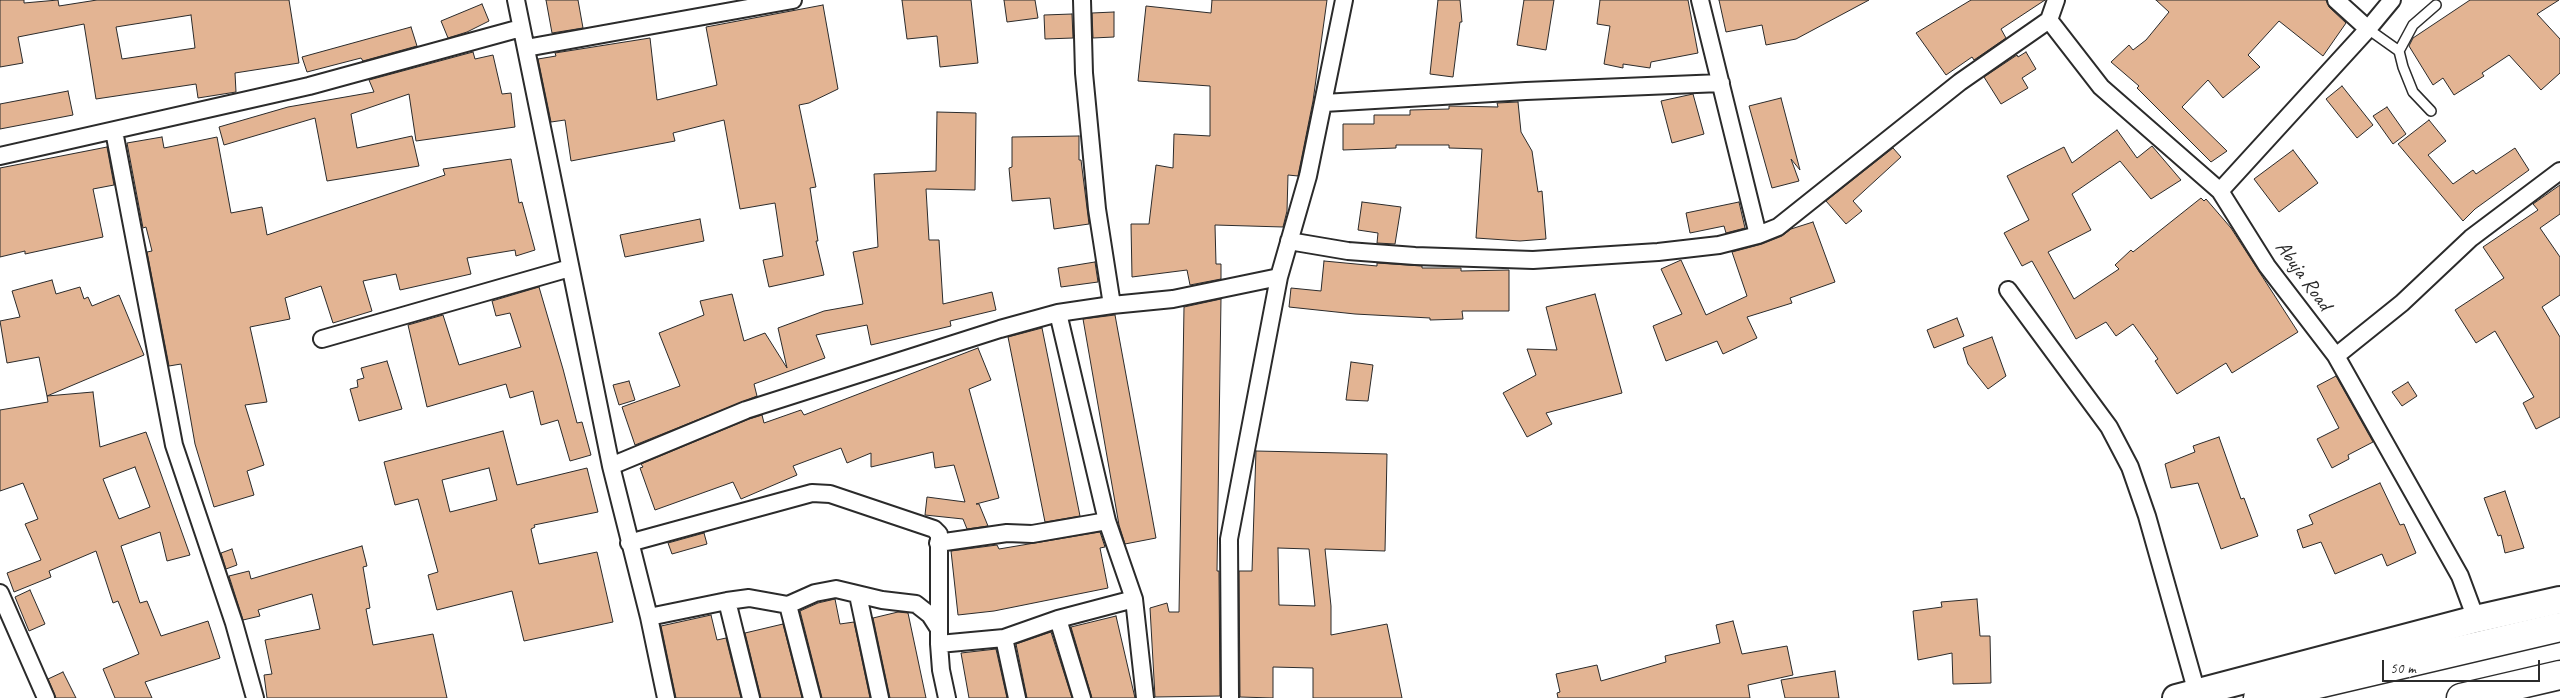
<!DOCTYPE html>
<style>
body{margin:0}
#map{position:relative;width:2560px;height:698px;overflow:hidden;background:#fff;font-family:Caveat,sans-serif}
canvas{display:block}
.scale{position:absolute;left:2382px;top:660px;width:158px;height:22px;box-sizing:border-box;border:2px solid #2b2b2b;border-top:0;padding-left:6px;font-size:15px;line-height:18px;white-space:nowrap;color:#2b2b2b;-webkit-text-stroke:4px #fff;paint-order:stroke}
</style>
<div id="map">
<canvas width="2560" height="698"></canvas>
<div class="scale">50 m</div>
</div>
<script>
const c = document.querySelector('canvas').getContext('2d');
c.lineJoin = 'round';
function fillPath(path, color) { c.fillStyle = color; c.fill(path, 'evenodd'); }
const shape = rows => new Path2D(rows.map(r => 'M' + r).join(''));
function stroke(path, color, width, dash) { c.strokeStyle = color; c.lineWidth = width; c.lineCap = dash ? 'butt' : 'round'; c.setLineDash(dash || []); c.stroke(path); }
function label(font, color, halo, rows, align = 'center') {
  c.font = font + ' Caveat,sans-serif'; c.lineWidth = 5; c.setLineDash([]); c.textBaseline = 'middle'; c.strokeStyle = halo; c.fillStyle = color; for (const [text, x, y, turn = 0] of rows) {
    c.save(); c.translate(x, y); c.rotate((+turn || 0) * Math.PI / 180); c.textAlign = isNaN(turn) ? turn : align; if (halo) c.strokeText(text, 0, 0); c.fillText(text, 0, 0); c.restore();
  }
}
const building = shape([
 [0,0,24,0,24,3,58,0,59,6,97,0,289,0,299,63,235,73,236,92,198,98,196,84,96,99,84,24,18,37,23,63,0,67,0,0],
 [191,15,195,48,122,59,116,27,191,15],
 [546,0,578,0,583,28,552,33,546,0],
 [902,0,971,0,978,63,940,67,937,36,907,39,902,0],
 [1004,0,1035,0,1038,18,1007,22,1004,0],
 [1212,0,1327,0,1313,101,1298,176,1288,175,1287,211,1283,227,1215,225,1216,264,1221,264,1221,279,1190,285,1187,270,1132,277,1131,224,1149,224,1156,165,1173,168,1174,134,1210,136,1210,86,1138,81,1146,6,1211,13,1212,0],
 [1438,0,1460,0,1462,22,1460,22,1453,77,1430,74,1438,0],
 [1524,0,1554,0,1546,50,1517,45,1524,0],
 [1600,0,1688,0,1698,53,1651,62,1650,68,1623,64,1623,68,1604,64,1610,26,1597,24,1600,0],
 [1719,0,1869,0,1796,39,1766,45,1762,25,1726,32,1719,0],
 [1971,0,2045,0,2001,29,2006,38,1974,60,1972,57,1946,75,1916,33,1971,0],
 [2156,0,2326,0,2329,7,2346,23,2323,56,2279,21,2248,55,2260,67,2223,98,2208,80,2182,107,2227,151,2211,162,2137,88,2139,86,2111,62,2129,45,2133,50,2146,40,2169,12,2156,0],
 [2470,0,2559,0,2537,14,2560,39,2560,73,2541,90,2509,55,2482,73,2484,76,2454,95,2443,78,2433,85,2409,46,2413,38,2470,0],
 [482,4,489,21,467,32,448,38,441,21,482,4],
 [823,5,838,89,809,103,799,105,816,187,810,188,818,241,816,241,824,275,769,287,763,260,783,256,775,203,740,209,724,120,673,133,675,141,571,161,565,120,551,122,538,59,556,56,555,53,650,38,657,100,717,85,706,27,823,5],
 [1114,12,1114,37,1093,38,1092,13,1114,12],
 [1072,14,1073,38,1045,39,1044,15,1072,14],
 [411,27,417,46,363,61,361,58,307,72,302,57,411,27],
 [473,52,475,59,493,55,502,94,511,93,515,127,416,141,409,94,351,114,357,148,412,136,419,166,327,181,315,118,224,145,219,127,288,107,374,92,369,80,473,52],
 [2026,52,2036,69,2022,78,2028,88,2001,104,1984,77,2017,55,2018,57,2026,52],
 [2342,86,2373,125,2357,138,2326,99,2342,86],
 [68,91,73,115,0,129,0,104,68,91],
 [1693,94,1704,134,1672,143,1661,101,1693,94],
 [1781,98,1800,170,1791,159,1799,181,1772,188,1749,106,1781,98],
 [1518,102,1521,132,1532,151,1538,192,1542,191,1546,239,1520,241,1476,238,1482,149,1449,148,1449,145,1396,145,1396,148,1343,150,1343,124,1374,124,1374,115,1410,115,1410,110,1449,109,1449,106,1498,107,1497,103,1518,102],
 [2387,107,2406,134,2393,144,2373,116,2387,107],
 [937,112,976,113,975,190,926,189,929,240,939,240,943,304,992,292,996,310,950,321,951,326,871,345,867,325,816,335,825,358,754,384,757,396,635,445,622,407,680,386,659,333,704,315,700,301,732,294,744,341,765,333,787,368,778,328,824,311,863,304,853,252,878,247,874,174,936,171,937,112],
 [2429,120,2446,141,2428,155,2453,184,2473,170,2476,174,2515,148,2529,170,2475,209,2463,221,2398,144,2429,120],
 [2117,130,2137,158,2152,146,2181,180,2151,199,2120,161,2072,194,2091,230,2048,252,2074,299,2119,269,2115,265,2131,250,2133,252,2201,198,2204,201,2206,199,2231,228,2298,332,2232,373,2226,363,2177,394,2155,361,2158,359,2133,324,2116,336,2106,322,2076,339,2032,261,2022,266,2004,233,2029,220,2007,176,2064,147,2072,163,2117,130],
 [1079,136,1079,160,1081,160,1089,224,1054,229,1050,198,1012,201,1009,168,1012,167,1012,137,1079,136],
 [162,137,164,148,217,137,231,213,262,207,267,235,445,175,443,169,511,159,519,203,522,202,535,250,516,256,515,250,467,258,471,274,400,290,396,274,363,281,372,311,333,323,321,286,285,298,290,319,250,327,267,402,245,405,264,465,247,471,254,495,214,507,195,444,181,364,169,366,147,252,152,251,146,227,143,228,127,143,162,137],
 [107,147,114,185,93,189,103,237,25,254,25,251,0,257,0,168,107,147],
 [1893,148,1901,157,1853,201,1862,211,1846,224,1826,201,1893,148],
 [2293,150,2318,183,2279,212,2254,179,2293,150],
 [2560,185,2560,214,2540,228,2560,257,2560,295,2542,307,2560,337,2560,417,2536,429,2523,403,2534,397,2495,331,2476,343,2455,310,2504,278,2483,247,2538,210,2533,204,2560,185],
 [1362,202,1401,207,1395,244,1377,243,1378,233,1358,230,1362,202],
 [1739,202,1745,228,1726,233,1724,226,1690,233,1686,213,1739,202],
 [700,219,704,241,625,257,620,235,700,219],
 [1813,222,1835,282,1790,298,1792,303,1747,317,1757,338,1723,354,1717,341,1666,361,1653,326,1682,314,1661,269,1681,260,1706,315,1747,296,1732,252,1762,244,1782,236,1791,229,1813,222],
 [1324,261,1377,266,1377,263,1422,266,1422,268,1461,268,1461,271,1509,270,1509,311,1462,311,1463,319,1430,320,1430,318,1355,314,1289,307,1291,288,1321,291,1324,261],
 [1095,262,1098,282,1061,287,1058,268,1095,262],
 [52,280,56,294,80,287,84,299,88,297,92,306,119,295,144,355,47,396,39,357,7,363,0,321,20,317,12,291,52,280],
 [539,287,563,369,577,423,582,422,591,455,570,461,558,420,541,425,533,391,510,398,506,384,427,407,408,325,443,315,459,365,521,347,510,313,496,316,492,301,539,287],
 [1595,294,1622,393,1546,413,1552,424,1527,437,1503,393,1536,375,1527,349,1557,350,1546,307,1595,294],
 [1221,299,1217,571,1219,571,1220,696,1155,697,1150,608,1167,603,1169,612,1179,612,1184,307,1221,299],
 [1115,315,1156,538,1125,544,1119,525,1083,319,1115,315],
 [1957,318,1964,336,1934,348,1927,330,1957,318],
 [1042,328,1080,516,1045,522,1008,337,1042,328],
 [1992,337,2006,376,1988,389,1968,364,1963,348,1992,337],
 [978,348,991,380,969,389,999,498,976,504,979,504,988,526,967,529,963,519,925,515,927,497,965,502,954,465,935,468,933,452,871,467,871,453,847,463,841,448,793,466,797,475,741,499,733,482,655,510,640,468,643,467,641,464,749,419,762,415,764,423,801,410,804,415,978,348],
 [387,361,402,409,359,421,350,389,358,387,357,380,364,378,361,368,387,361],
 [1351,362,1373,365,1368,401,1346,400,1351,362],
 [2336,376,2373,442,2348,455,2349,459,2332,468,2317,439,2339,428,2317,386,2336,376],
 [629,381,635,400,619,405,613,385,629,381],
 [2408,382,2417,396,2402,406,2392,392,2408,382],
 [93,392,100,447,146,432,190,555,167,561,160,532,121,546,140,603,147,601,161,636,208,621,220,658,145,682,152,698,115,698,103,669,139,654,118,601,113,603,96,551,49,571,51,577,14,592,7,573,41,560,25,524,38,519,23,483,0,491,0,410,48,402,47,396,93,392],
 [135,467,150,507,119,519,103,479,135,467],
 [503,431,517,485,587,468,598,512,534,525,535,527,531,529,539,564,597,552,613,622,524,641,512,591,437,610,428,575,438,572,418,499,395,505,384,462,503,431],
 [489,468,497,500,450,512,442,480,489,468],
 [2219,437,2241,499,2244,498,2258,536,2221,549,2198,483,2171,488,2165,464,2195,452,2193,446,2219,437],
 [1256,451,1387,454,1385,551,1325,549,1331,606,1331,635,1387,624,1402,698,1313,698,1313,668,1273,667,1273,698,1240,697,1239,571,1252,571,1256,451],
 [1278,548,1309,549,1315,606,1279,605,1278,548],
 [2380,483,2400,525,2404,524,2416,553,2387,566,2382,554,2335,574,2321,542,2303,548,2297,530,2313,524,2309,515,2380,483],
 [2505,491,2524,548,2505,553,2501,535,2498,536,2484,498,2505,491],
 [1100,532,1105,547,1100,548,1108,588,994,611,958,615,951,551,997,545,999,549,1100,532],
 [704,533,707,544,672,554,668,543,704,533],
 [362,546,367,566,363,567,370,608,366,609,373,645,433,634,447,698,267,698,264,675,272,674,265,640,320,629,312,594,258,610,260,616,243,620,229,576,249,571,251,579,362,546],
 [232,549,237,565,226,569,221,553,232,549],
 [30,590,45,624,29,631,15,597,30,590],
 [835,599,840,624,854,622,870,698,822,698,800,611,818,603,835,599],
 [1977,599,1980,636,1990,636,1991,683,1953,684,1952,653,1918,660,1913,611,1942,607,1941,602,1977,599],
 [898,612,908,613,926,698,890,698,873,618,898,612],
 [711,615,717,640,726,638,741,698,676,698,661,626,711,615],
 [1116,616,1135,698,1092,698,1071,627,1116,616],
 [1733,621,1742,654,1787,646,1793,675,1748,685,1750,698,1558,698,1557,693,1560,692,1556,674,1597,665,1601,681,1666,662,1665,656,1720,643,1716,625,1733,621],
 [783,624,802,698,761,698,745,633,783,624],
 [1051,632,1072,698,1027,698,1016,644,1051,632],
 [996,649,1007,698,969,698,961,653,996,649],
 [1835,671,1839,698,1785,698,1781,680,1835,671],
 [63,672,76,698,56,698,48,679,63,672]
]);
fillPath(building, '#e3b493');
stroke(building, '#2b2b2b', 1);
const lane = shape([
 [2368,29,2399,51],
 [2431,111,2413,92,2403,67,2399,51,2413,25,2436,5]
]);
const street = shape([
 [516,0,611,466,649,617,666,698],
 [1082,0,1084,73,1097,209,1112,305],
 [1700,0,1758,235],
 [2336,0,2368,29],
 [2049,20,2101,87,2220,191,2267,266,2336,356,2460,576,2476,619],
 [2049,20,2056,0],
 [526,48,793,0],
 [1324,103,1526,91,1721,83],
 [114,131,174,445,234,623,255,698],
 [0,156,309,86,521,28],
 [2220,191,2368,29,2392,0],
 [1289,241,1348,251,1415,256,1533,260,1658,252,1719,245,1758,235,1778,227,1960,82,2049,20],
 [2008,290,2109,427,2130,467,2147,516,2197,693],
 [1058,313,1107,521,1134,599,1145,698],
 [322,339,570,268],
 [2336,356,2402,303,2471,238,2560,171],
 [611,466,746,410,1000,329,1058,313,1112,305,1173,299,1279,277],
 [629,543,812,493,830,494,934,529,939,534,939,644,941,670,947,698],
 [938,543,1007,533,1032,534,1107,521],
 [0,593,46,698],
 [858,595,880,698],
 [727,601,749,598,788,605,815,593,836,589,882,600,916,604,930,615,939,629],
 [788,605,812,698],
 [649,617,727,601,751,698],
 [1058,619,1082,698],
 [1004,638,1017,698],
 [939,644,1004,638,1058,619,1134,599],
 [1230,698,1229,539,1279,277,1308,176,1344,0]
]);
const primary = shape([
 [2176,698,2476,619,2560,600]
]);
const highway = shape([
 [2258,698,2560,627],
 [2461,698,2560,675]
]);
stroke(lane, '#2b2b2b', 12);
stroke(street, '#2b2b2b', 20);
stroke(primary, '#2b2b2b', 30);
stroke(highway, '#2b2b2b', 31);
stroke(lane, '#fff', 9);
stroke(street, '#fff', 16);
stroke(primary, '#fff', 26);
stroke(highway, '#fff', 28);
label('21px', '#2b2b2b', '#fff', [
 ["Abuja Road",2303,276,54]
]);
</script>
